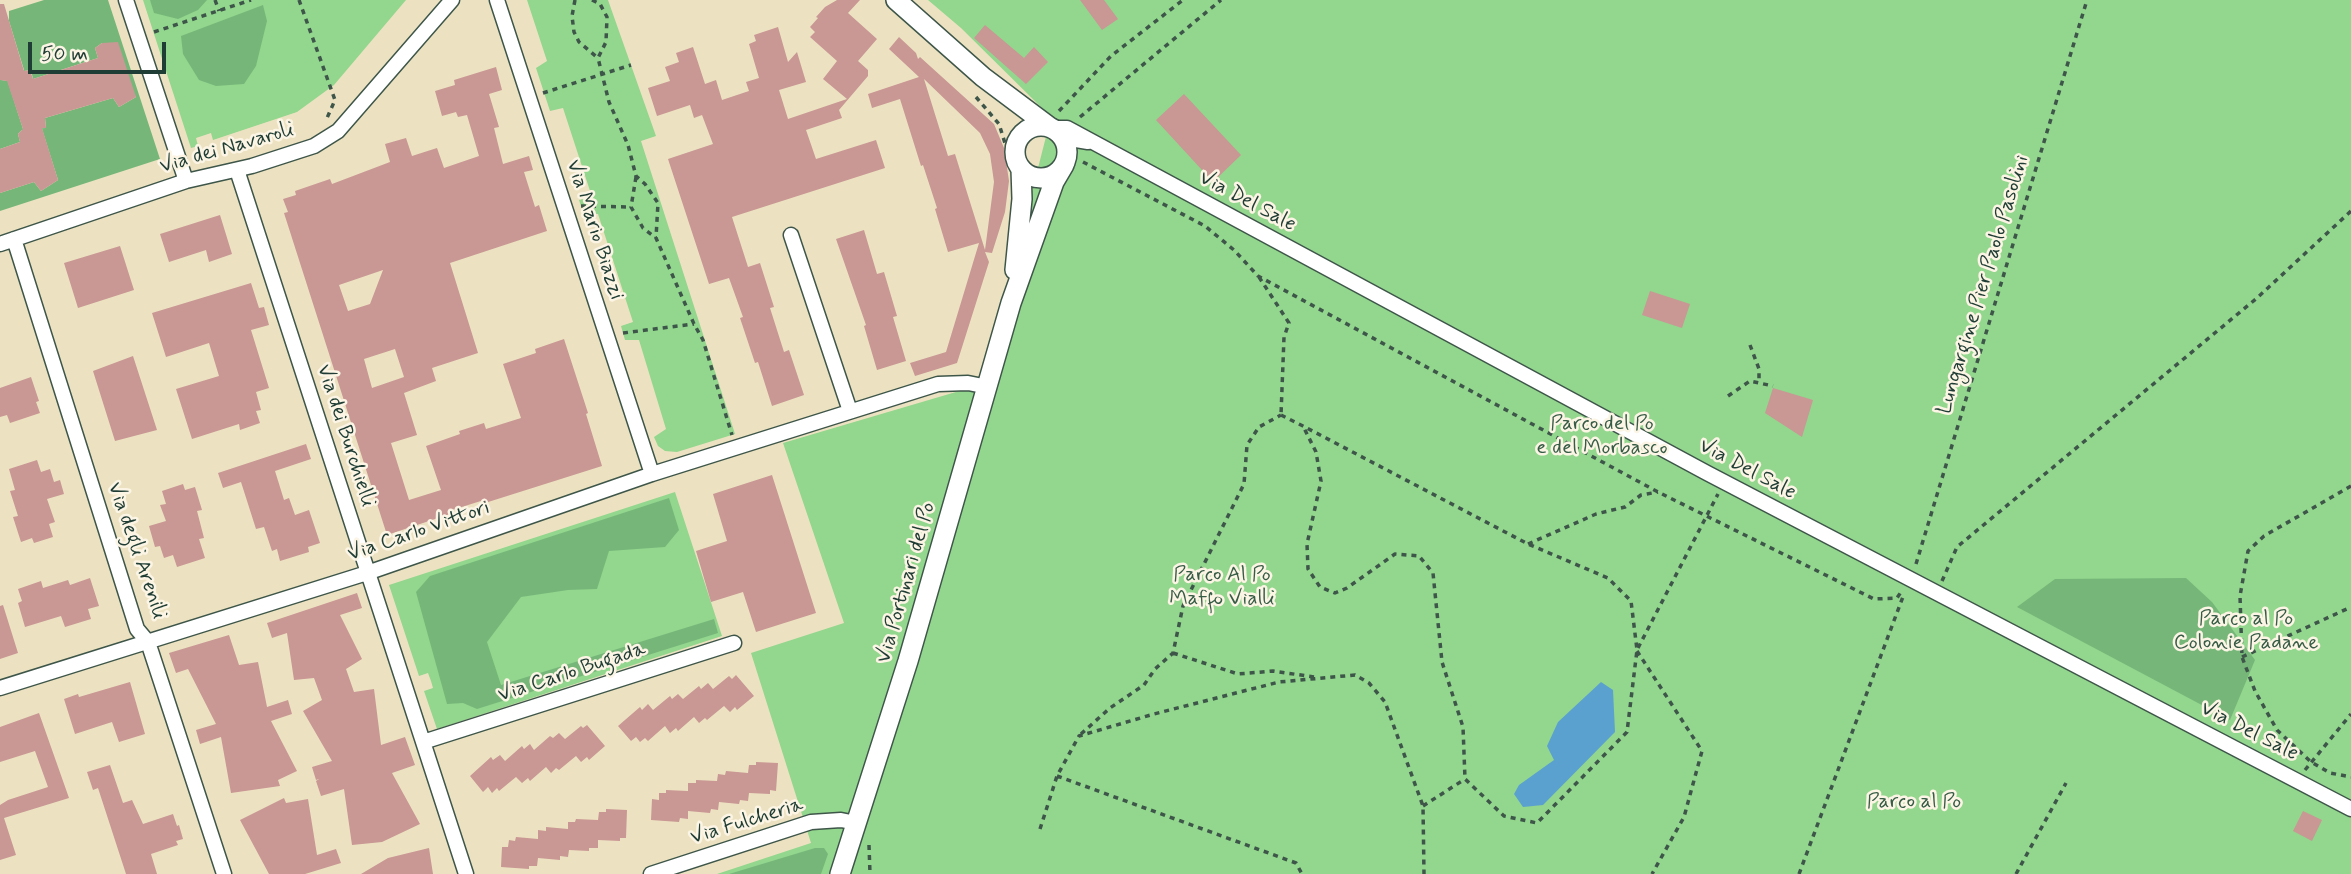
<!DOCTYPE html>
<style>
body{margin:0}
#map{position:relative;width:2351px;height:874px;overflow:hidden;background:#ece2c1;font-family:Mynerve,sans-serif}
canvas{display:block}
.scale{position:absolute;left:28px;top:42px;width:138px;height:32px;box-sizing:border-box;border:4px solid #1f3d34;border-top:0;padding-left:9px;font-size:21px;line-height:24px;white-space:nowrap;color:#1f3d34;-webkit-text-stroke:5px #fcf5e5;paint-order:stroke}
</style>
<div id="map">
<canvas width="2351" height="874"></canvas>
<div class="scale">50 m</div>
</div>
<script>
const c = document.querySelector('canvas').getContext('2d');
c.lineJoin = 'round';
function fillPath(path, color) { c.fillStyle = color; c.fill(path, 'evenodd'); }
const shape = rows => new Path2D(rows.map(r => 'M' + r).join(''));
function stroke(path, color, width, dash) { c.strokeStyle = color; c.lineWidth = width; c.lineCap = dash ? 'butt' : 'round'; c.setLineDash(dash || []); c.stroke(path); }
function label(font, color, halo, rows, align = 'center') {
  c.font = font + ' Mynerve,sans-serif'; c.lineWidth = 5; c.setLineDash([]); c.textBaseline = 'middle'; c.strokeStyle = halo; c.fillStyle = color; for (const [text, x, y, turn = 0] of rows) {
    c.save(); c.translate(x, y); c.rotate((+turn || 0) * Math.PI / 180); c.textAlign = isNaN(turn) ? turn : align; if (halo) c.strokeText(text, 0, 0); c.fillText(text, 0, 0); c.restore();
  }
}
fillPath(shape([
 [143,0,406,0,334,85,297,112,213,140,211,133,196,138,198,146,191,148],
 [527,0,608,0,656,136,641,141,735,434,677,452,665,451,658,446,654,437,666,429,639,340,625,340,621,326,633,322,598,214,584,213,581,206,579,200,592,197,563,108,550,111,536,68,547,61],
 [928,0,2351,0,2351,874,717,874,811,843,751,653,844,623,783,443,983,384,1051,117,961,28],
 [675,492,722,636,437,729,424,691,433,688,431,681,428,673,419,676,389,585]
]), '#93d68e');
fillPath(shape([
 [44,0,108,0,160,159,0,211,0,193,34,182,41,191,58,180,42,129,22,130,18,134,20,142,0,149,0,76,1,80,8,81,24,70,9,21,0,21,9,20,9,11],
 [102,43,136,97,119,107,113,98,45,118,46,128,23,129,8,82,24,71,31,70,33,79,98,58,95,48],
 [150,0,207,0,198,10,178,19,154,13],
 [263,5,267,21,256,66,244,84,216,86,199,80,183,54,181,36],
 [669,498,679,530,665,547,609,551,597,589,568,590,521,597,487,642,501,685,714,619,718,633,477,709,463,703,447,704,416,592,430,576],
 [2186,578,2212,602,2255,660,2230,720,2017,607,2055,579],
 [815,848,824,848,828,854,821,874,729,874]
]), '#76b779');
fillPath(shape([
 [1601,682,1613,690,1615,732,1543,805,1523,807,1514,794,1519,785,1554,760,1547,746,1558,722]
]), '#5aa1d0');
fillPath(shape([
 [837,0,860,0,848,13,877,39,858,61,868,70,868,76,839,110,842,118,806,130,816,159,876,140,885,168,732,217,748,267,760,263,774,307,770,308,784,352,789,350,804,395,772,406,758,362,755,363,740,318,743,317,729,278,709,284,668,159,713,144,702,115,694,118,690,105,657,116,648,88,670,81,665,67,679,62,676,53,693,47,705,84,716,80,722,100,749,91,746,82,759,78,749,44,756,41,754,35,778,27,788,62,797,52,806,82,779,90,788,119,847,99,823,79,837,61,810,37,815,32,810,27,818,18,816,17,825,7],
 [1080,0,1104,0,1118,19,1102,30],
 [0,4,4,4,24,71,30,70,33,79,98,58,95,48,102,43,118,42,136,97,119,107,113,98,45,118,46,128,42,128,58,180,41,191,34,182,0,193,0,149,20,142,18,134,23,129,7,81,0,80],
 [985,25,1024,58,1034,47,1048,62,1026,84,974,38],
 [899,37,916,53,918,59,920,57,994,124,1004,148,1009,181,1005,212,992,253,985,252,989,262,957,363,915,376,910,363,946,352,979,243,948,252,935,209,937,208,923,165,921,166,900,99,872,108,868,94,919,77,889,49],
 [924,79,980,133,990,154,994,182,985,250,955,154,948,156],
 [496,67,502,90,489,94,499,127,494,128,503,164,529,156,533,170,524,172,535,207,539,205,547,231,450,263,478,353,432,368,436,381,404,393,417,435,391,443,409,500,441,490,426,446,460,434,459,431,484,423,486,429,521,418,503,364,536,353,535,349,564,339,588,413,586,414,602,466,485,503,484,500,449,511,450,514,387,535,284,213,288,212,283,199,296,195,295,191,330,179,332,184,390,162,385,144,406,138,412,156,437,148,444,168,479,156,467,115,458,117,456,112,442,116,435,91,455,85,454,80],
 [383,270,370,304,348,311,339,285],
 [395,349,404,377,372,388,364,359],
 [1184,94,1241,155,1213,182,1156,120],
 [220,215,232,254,209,262,206,250,169,262,160,234],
 [864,230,877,274,884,272,897,316,893,317,906,361,877,370,864,326,866,325,836,239],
 [120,246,134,290,78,308,64,263],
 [251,283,259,308,264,307,269,325,251,330,269,388,256,392,261,410,256,411,260,423,240,430,239,424,192,439,176,389,219,376,209,343,166,357,152,313],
 [1650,291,1690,304,1682,328,1642,315],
 [133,356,157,430,115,441,93,371],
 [31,377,39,401,36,402,40,413,10,423,7,415,0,417,0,388],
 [1773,388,1813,400,1802,437,1765,413],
 [306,444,311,459,275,471,284,500,289,498,295,515,309,510,320,543,308,547,309,552,280,561,277,549,272,551,264,527,256,529,241,482,223,488,218,473],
 [37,460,41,472,50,469,54,482,60,480,64,494,47,499,55,522,49,524,53,537,34,543,32,538,21,542,13,517,18,516,10,491,15,490,9,469],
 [772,475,816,613,756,632,743,592,711,602,696,551,727,541,713,494],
 [183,484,185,490,195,487,202,510,197,511,204,538,199,539,205,558,177,567,173,555,164,558,160,546,155,547,149,526,166,521,160,505,166,504,162,491],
 [90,578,99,606,88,609,91,619,65,627,61,616,25,627,18,603,22,601,18,589,41,581,43,588,68,580,70,585],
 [357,593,362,608,340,615,362,659,346,669,354,692,374,689,381,745,405,737,415,765,392,773,420,824,382,842,352,845,344,789,321,796,316,781,319,779,316,780,312,767,332,761,303,711,322,700,314,678,294,680,287,633,272,638,267,623],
 [3,605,18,653,0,659,0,606],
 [229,635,239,665,258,662,267,707,288,700,292,714,271,721,297,771,278,780,280,786,231,793,221,737,200,744,196,730,216,724,188,669,176,673,169,653],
 [736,675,754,696,737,710,735,707,730,712,724,706,707,720,705,718,699,723,694,717,678,731,676,728,670,733,665,726,648,741,645,738,640,742,636,737,631,741,618,726,640,707,642,710,648,704,653,710,670,696,672,699,678,694,683,699,699,686,701,689,708,683,713,689,729,676,732,679],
 [130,682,145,734,119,742,112,722,75,734,64,699,78,694,79,697],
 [39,713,69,798,4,818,16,855,0,860,0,805,8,800,48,787,35,751,0,762,0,727],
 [587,725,605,746,589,760,587,757,581,762,576,756,559,770,556,768,551,773,546,767,530,781,528,778,522,783,516,777,499,791,497,788,492,793,488,787,483,792,470,776,491,757,493,760,500,755,505,761,522,746,524,749,530,744,534,750,550,736,553,738,559,733,565,739,581,726,583,728],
 [756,762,778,763,776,791,770,790,770,794,749,793,748,801,740,800,739,804,719,802,718,810,711,809,710,813,688,811,688,819,680,818,679,822,651,820,652,799,659,800,659,793,666,793,666,790,688,791,688,783,696,783,696,780,717,781,718,774,725,775,726,771,748,773,749,765,756,765],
 [110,765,123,803,132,800,143,824,173,814,177,826,179,825,183,839,176,841,178,845,151,854,157,874,126,874,98,788,93,790,87,772],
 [284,798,286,803,308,799,317,855,336,849,341,863,305,874,269,874,240,820],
 [606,809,627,810,626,838,620,838,620,841,598,840,598,848,589,848,589,851,569,850,568,857,560,856,560,860,538,858,537,866,529,866,529,869,501,867,502,847,508,847,509,840,515,841,516,837,538,839,538,830,546,831,546,827,568,829,568,822,575,822,576,819,598,820,599,812,606,812],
 [2303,811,2322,820,2312,841,2293,831],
 [429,848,433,874,361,874,388,858]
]), '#c99794');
const minor = shape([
 [126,0,186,181],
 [497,0,652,474],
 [1057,132,1058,128,1067,128,1707,473,2351,809],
 [1067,151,1067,141,1076,140,1088,142],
 [237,170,466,874],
 [791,235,850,411],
 [14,239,137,629,148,642,224,874],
 [0,244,186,181,252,166,314,146,338,131,452,0],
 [0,688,367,573,652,474,938,384,968,383,988,387],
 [423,742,734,643],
 [651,874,811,822,841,820,856,823]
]);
const tertiary = shape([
 [896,0,983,77,1051,128],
 '1015 152a26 26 0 1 1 52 0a26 26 0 1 1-52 0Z',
 [1015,270,1022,199,1021,169],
 [840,874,908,661,1011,303,1054,182,1064,165]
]);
stroke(minor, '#3e5649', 17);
stroke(tertiary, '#3e5649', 22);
stroke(shape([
 [215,0,219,11],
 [299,0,335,100,327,118],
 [575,0,572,16,574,32,579,42,598,58],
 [592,0,600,4,607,17,606,42,598,58,609,102,628,145,636,176,645,184,658,203,656,238,694,324,703,340,732,435],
 [154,32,251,0],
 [543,93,631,65],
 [976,97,999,124,1009,156],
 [1059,111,1111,56,1183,0],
 [1080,117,1221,0],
 [1083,162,1205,226,1234,250,1258,276,1658,492,1874,599,1897,598,1901,592],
 [636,177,631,207,643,228,656,238],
 [581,206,631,207],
 [1259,277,1289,323,1284,337,1281,415],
 [623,333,694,324],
 [1750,345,1759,369,1759,383],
 [1728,396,1750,381,1773,386],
 [1281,415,1303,426,1528,544,1608,578,1631,601,1637,650,1627,732,1537,823,1504,816,1465,779,1463,727,1442,662,1433,573,1419,556,1395,554,1347,588,1335,593,1320,587,1308,569,1307,544,1321,481,1316,452,1303,426],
 [2351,486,2264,536,2248,551,2240,596,2242,657,2255,691,2277,730,2311,762,2330,773,2351,777],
 [1528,544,1596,514,1625,507,1641,495,1658,492],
 [1916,564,2087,0],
 [1942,581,1957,547,2257,298,2351,211],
 [1638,648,1718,494],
 [1637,651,1702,751,1684,817,1652,874],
 [1173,653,1238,674,1273,671,1314,677],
 [2242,657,2351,607],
 [1081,734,1110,708,1144,685,1155,669,1173,653,1183,606,1244,484,1247,445,1259,427,1281,415],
 [2305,770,2351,714],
 [1057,776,1296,863,1302,874],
 [1423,806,1465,779],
 [1040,829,1057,776,1079,736,1154,714,1279,682,1355,675,1369,683,1385,702,1423,806,1424,874],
 [869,845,870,874],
 [1799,874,1904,594],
 [2016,874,2066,783]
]), '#3e5649', 3.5, [5, 5]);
stroke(minor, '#fff', 14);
stroke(tertiary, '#fff', 19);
label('21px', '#1f3d34', '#fcf5e5', [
 ["Via dei Navaroli",227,149,-16],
 ["Via Del Sale",1247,202,28],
 ["Via Mario Biazzi",594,230,72],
 ["Lungargine Pier Paolo Pasolini",1984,285,-73],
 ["Via dei Burchielli",345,436,72],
 ["Via Del Sale",1747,470,28],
 ["Via Carlo Vittori",419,532,-19],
 ["Via degli Arenili",136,551,71],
 ["Via Portinari del Po",907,583,-74],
 ["Via Carlo Bugada",572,673,-18],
 ["Via Del Sale",2249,732,27],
 ["Via Fulcheria",747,822,-17]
]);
label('21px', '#365c46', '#fcf5e5', [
 ["Parco del Po",1602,425],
 ["e del Morbasco",1602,449],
 ["Parco Al Po",1222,576],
 ["Maffo Vialli",1222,600],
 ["Parco al Po",2246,620],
 ["Colonie Padane",2246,644],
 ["Parco al Po",1914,803]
]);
</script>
